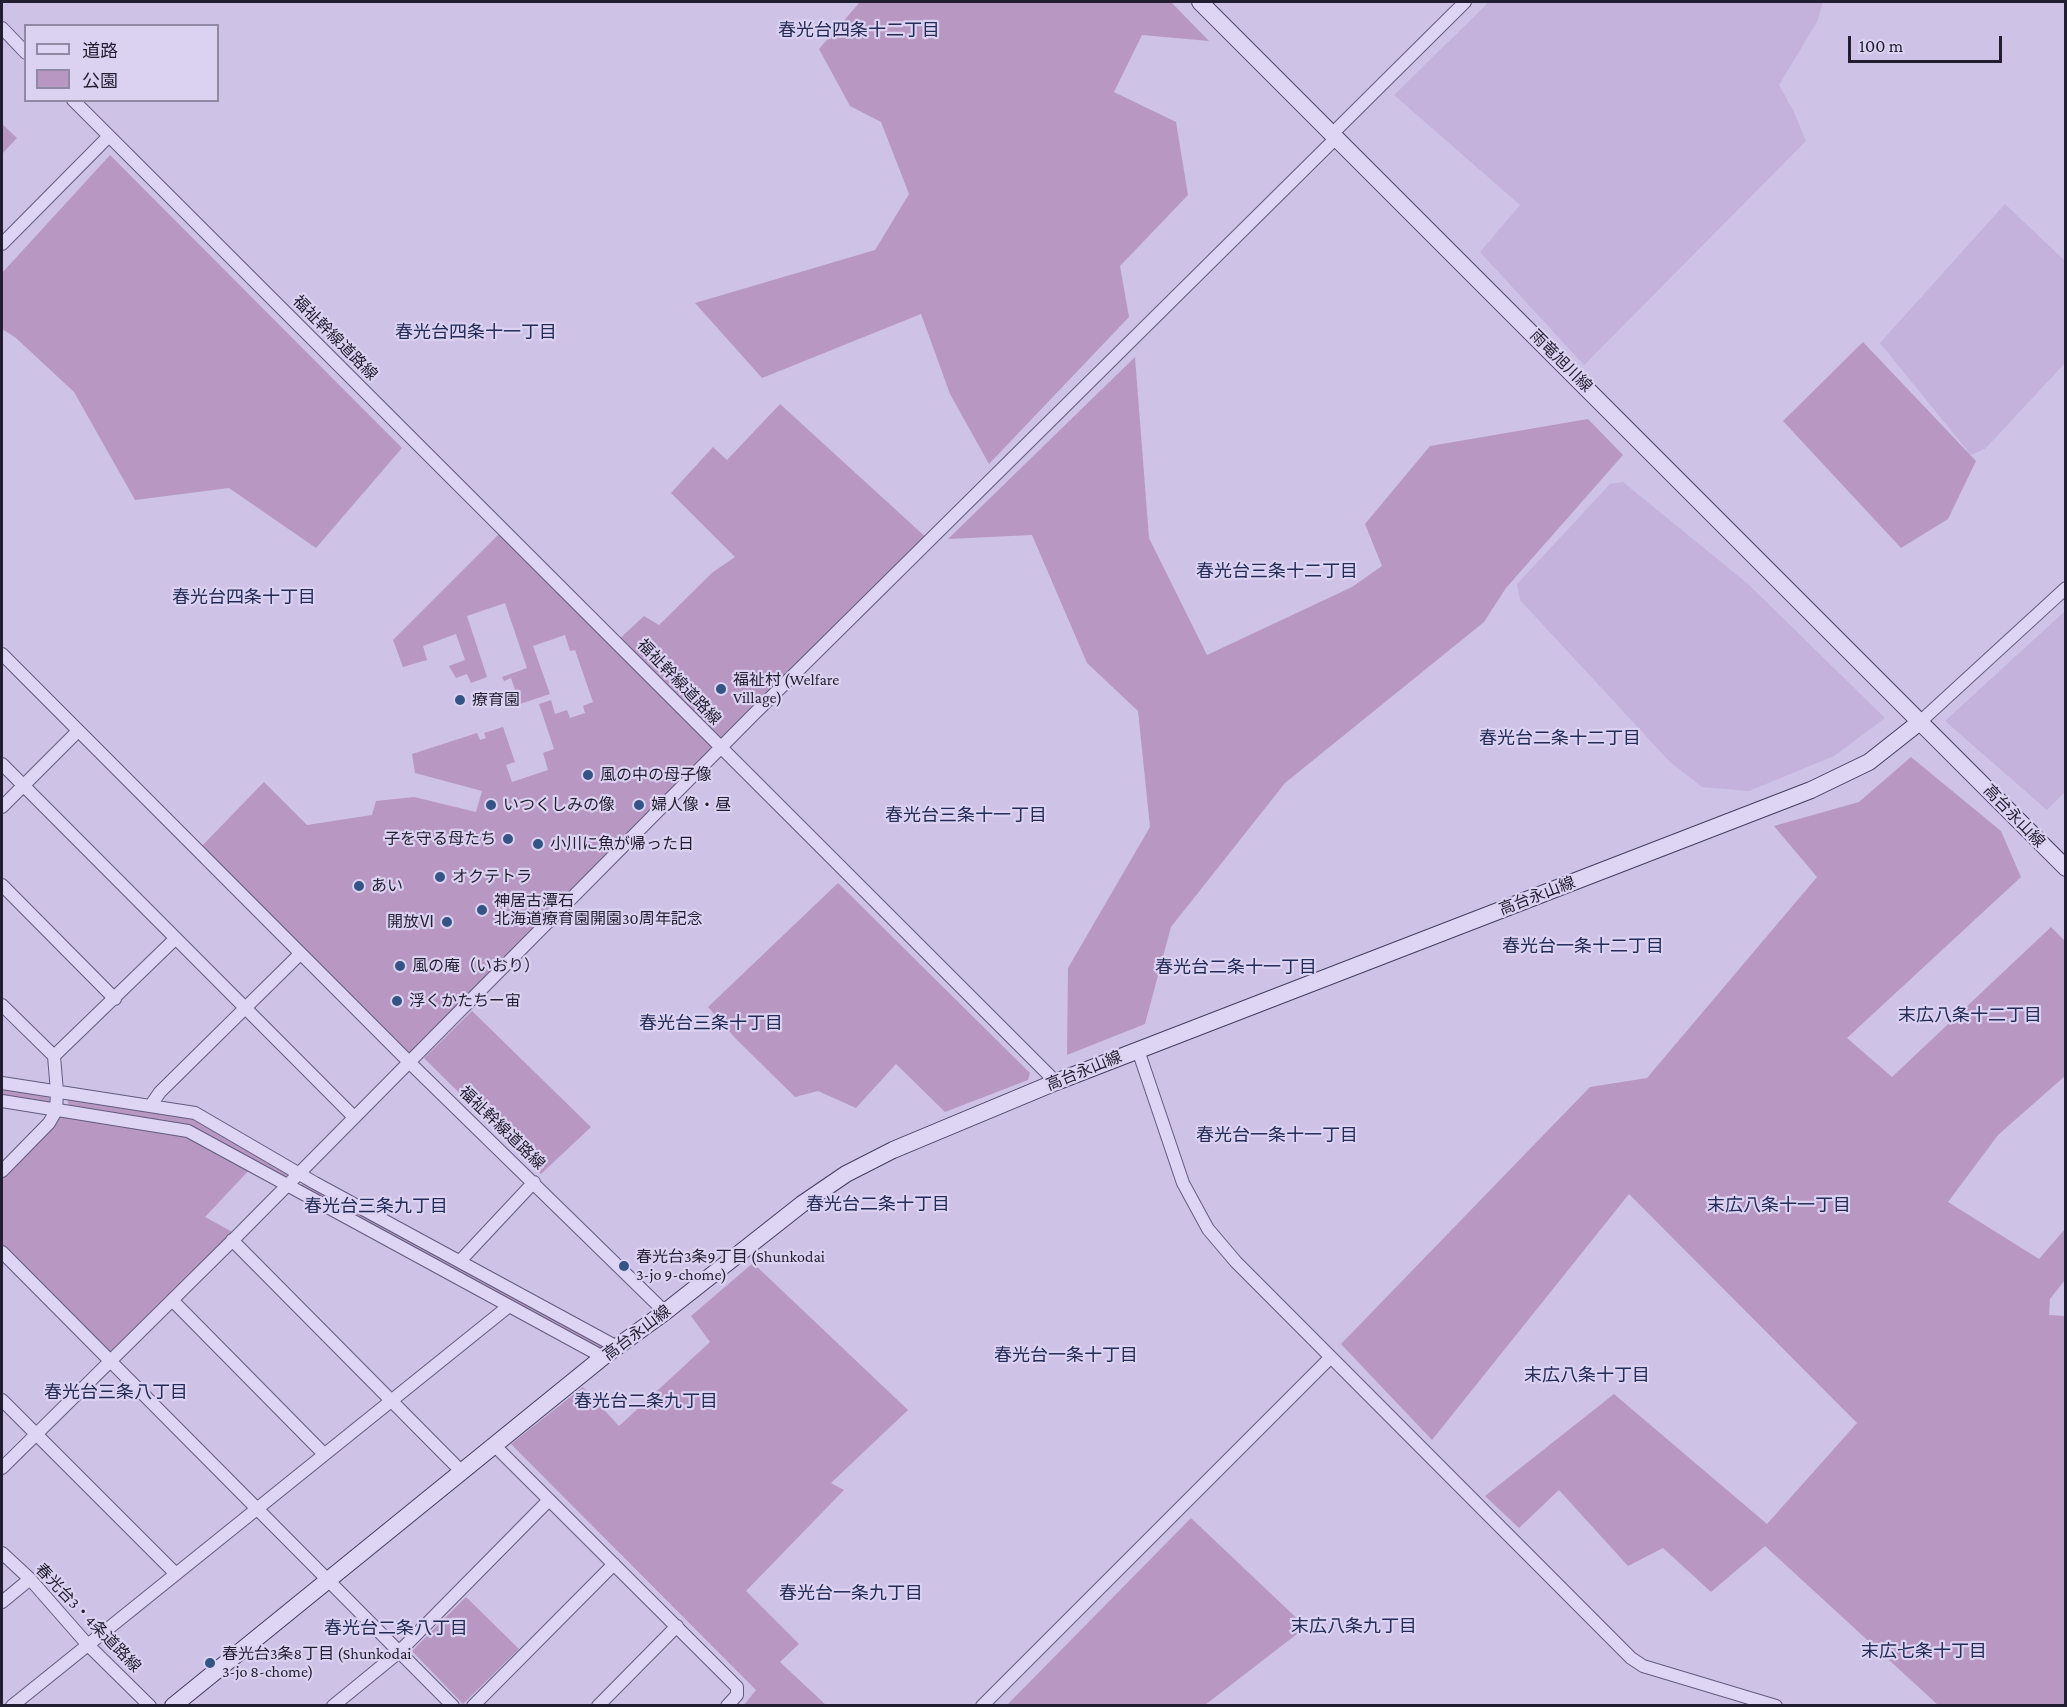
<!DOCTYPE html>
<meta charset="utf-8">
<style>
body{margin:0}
#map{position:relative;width:2067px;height:1707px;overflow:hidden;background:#cec2e7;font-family:"Crimson Pro","Noto Sans JP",serif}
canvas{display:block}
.frame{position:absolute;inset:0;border:3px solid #201e30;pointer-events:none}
.legend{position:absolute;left:24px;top:24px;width:195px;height:78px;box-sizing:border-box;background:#dbd1f0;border:2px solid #9089a3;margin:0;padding:8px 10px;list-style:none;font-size:18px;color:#201e30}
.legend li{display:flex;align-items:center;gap:12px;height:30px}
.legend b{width:30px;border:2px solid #9089a3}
.scale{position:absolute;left:1848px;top:36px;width:154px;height:27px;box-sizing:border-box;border:3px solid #201e30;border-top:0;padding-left:8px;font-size:18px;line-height:21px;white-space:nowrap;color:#201e30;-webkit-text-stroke:4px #dbd1f0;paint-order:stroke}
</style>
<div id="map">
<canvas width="2067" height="1707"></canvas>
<div class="frame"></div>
<ul class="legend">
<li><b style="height:8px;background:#ded4f3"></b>道路</li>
<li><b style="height:16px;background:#b898c3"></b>公園</li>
</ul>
<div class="scale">100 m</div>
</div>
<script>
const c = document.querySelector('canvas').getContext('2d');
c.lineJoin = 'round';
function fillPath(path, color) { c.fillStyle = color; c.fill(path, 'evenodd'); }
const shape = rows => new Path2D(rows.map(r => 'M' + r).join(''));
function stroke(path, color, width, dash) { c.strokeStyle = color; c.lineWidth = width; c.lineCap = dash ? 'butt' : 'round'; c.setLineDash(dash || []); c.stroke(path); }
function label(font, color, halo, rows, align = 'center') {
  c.font = font + ' "Crimson Pro","Noto Sans JP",serif'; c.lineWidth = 4.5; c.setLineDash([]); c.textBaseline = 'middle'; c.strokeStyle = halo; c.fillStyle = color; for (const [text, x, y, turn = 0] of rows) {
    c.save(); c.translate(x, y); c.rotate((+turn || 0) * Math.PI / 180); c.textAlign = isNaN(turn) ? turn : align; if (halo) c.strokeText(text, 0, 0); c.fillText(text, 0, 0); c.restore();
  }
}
fillPath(shape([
 [1489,2,1823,2,1817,22,1779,85,1794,112,1806,141,1584,365,1480,252,1520,205,1394,95],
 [2005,204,2065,261,2065,363,1985,449,1971,455,1880,343],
 [1623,482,1748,584,1885,718,1834,756,1749,791,1702,787,1670,762,1520,600,1517,584,1610,484],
 [2065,611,2065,792,2047,810,1945,721]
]), '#c4b1dc');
fillPath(shape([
 [860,2,1171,2,1209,41,1142,35,1114,92,1176,122,1188,195,1120,266,1129,317,989,464,950,394,921,314,762,378,695,303,875,250,909,194,881,122,850,106,819,49],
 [2,124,17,138,2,154],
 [110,155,402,448,316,548,229,488,135,500,74,392,16,338,2,329,2,273],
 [1863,342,1976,461,1948,519,1901,548,1783,421],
 [1135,357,1149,538,1207,655,1352,587,1382,566,1365,524,1430,446,1588,419,1623,455,1506,588,1484,622,1285,783,1171,927,1145,1024,1067,1055,1068,968,1150,827,1138,711,1087,663,1032,535,948,539],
 [780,404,930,541,409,1062,198,850,264,782,307,825,372,815,376,801,414,797,476,812,482,791,415,773,412,754,477,733,480,740,486,738,484,733,503,727,515,762,506,765,512,782,548,770,543,753,554,749,539,704,551,700,555,714,567,710,570,718,585,713,583,706,593,702,575,650,570,651,565,635,533,646,550,694,520,704,511,678,504,681,502,677,527,668,505,603,467,616,487,677,471,683,467,674,456,678,449,666,465,660,456,634,423,646,427,660,403,667,393,640,504,529,616,642,644,616,659,625,713,572,735,557,671,493,713,447,727,460],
 [1911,757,2001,831,2021,877,1847,1038,1892,1077,2051,927,2065,941,2065,1076,1998,1135,1948,1202,2039,1259,2065,1229,2065,1280,2050,1299,2049,1315,2066,1316,2065,1705,1938,1705,1765,1546,1711,1592,1663,1548,1628,1566,1559,1490,1519,1528,1485,1496,1614,1394,1767,1524,1857,1423,1629,1194,1432,1440,1341,1344,1590,1087,1647,1078,1817,877,1774,826,1859,802],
 [838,883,1030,1073,1028,1080,945,1112,896,1064,856,1108,818,1091,795,1097,736,1039,708,1007],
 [472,1011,591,1127,541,1174,424,1058],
 [2,1086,49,1095,50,1104,2,1097],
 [67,1098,193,1117,291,1172,283,1178,189,1127,69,1107],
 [56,1111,188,1131,253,1166,205,1217,238,1235,109,1361,2,1252,2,1171],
 [304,1180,608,1342,603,1350,304,1189,301,1185],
 [753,1263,908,1410,831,1483,844,1490,746,1591,799,1644,780,1662,826,1705,744,1705,756,1690,511,1444,583,1387,619,1426,710,1342,691,1316],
 [1191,1518,1306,1627,1205,1705,1007,1705],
 [466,1597,519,1649,463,1704,412,1651]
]), '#b898c3');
const street = shape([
 [2,28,26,53],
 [73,100,1056,1082],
 [1333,133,1465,2],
 [2,244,109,136],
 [2,654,409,1062,665,1312],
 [1921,721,2066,588],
 [2,764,353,1116],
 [2,807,78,731],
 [2,885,115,999],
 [2,1005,54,1056,57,1092,56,1111,49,1123,2,1171],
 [1138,1050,1183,1183,1208,1229,1236,1262,1631,1658,1643,1666,1776,1706],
 [54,1056,175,939],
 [2,1083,195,1113,315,1183,617,1347],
 [2,1101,188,1131,603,1357],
 [151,1105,160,1092,300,954],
 [232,1240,462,1472],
 [2,1252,453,1706],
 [460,1261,534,1182],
 [172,1300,324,1454],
 [2,1400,175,1573],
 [495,1446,737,1687,737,1695,727,1706],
 [2,1468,238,1235,752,716,1337,137],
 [2,1553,30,1579,87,1644,150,1706],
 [2,1602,30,1579],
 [12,1706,509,1306],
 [333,1706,399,1652,549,1500],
 [473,1706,614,1564],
 [598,1706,677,1626],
 [982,1706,1331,1357]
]);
const secondary = shape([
 [1200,2,2066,868],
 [173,1706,603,1357,665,1312,802,1204,846,1174,893,1150,1056,1082,1811,790,1869,762,1921,721]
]);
stroke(street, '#615c7f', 14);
stroke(secondary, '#433f60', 18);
stroke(street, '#ded4f3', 12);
stroke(secondary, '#ded4f3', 16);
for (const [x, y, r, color] of [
 [721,689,6,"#345485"],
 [460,700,6,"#345485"],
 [588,775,6,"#345485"],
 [491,805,6,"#345485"],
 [639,805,6,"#345485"],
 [508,839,6,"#345485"],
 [538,844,6,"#345485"],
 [440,877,6,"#345485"],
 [359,886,6,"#345485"],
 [482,910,6,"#345485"],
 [447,922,6,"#345485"],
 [400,966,6,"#345485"],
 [397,1001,6,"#345485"],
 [624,1266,6,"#345485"],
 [210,1663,6,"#345485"]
]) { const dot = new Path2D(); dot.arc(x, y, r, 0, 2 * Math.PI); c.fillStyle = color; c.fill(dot); stroke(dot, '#dbd1f0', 2); }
label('16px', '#201e30', '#dbd1f0', [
 ["福祉幹線道路線",335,338,45],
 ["雨竜旭川線",1561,361,45],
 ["福祉幹線道路線",679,682,46],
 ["高台永山線",2014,816,46],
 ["高台永山線",1537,896,-21],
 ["高台永山線",1084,1071,-22],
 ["福祉幹線道路線",502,1128,44],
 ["高台永山線",637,1333,-37],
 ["春光台3・4条道路線",88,1618,46]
]);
label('16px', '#201e30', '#dbd1f0', [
 ["福祉村 (Welfare",733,680],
 ["Village)",733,698],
 ["療育園",472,700],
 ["風の中の母子像",600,775],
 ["いつくしみの像",503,805],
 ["婦人像・昼",651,805],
 ["子を守る母たち",496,839,"right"],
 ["小川に魚が帰った日",550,844],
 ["オクテトラ",452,877],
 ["あい",371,886],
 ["神居古潭石",494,901],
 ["北海道療育園開園30周年記念",494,919],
 ["開放Ⅵ",435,922,"right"],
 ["風の庵（いおり）",412,966],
 ["浮くかたちー宙",409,1001],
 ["春光台3条9丁目 (Shunkodai",636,1257],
 ["3-jo 9-chome)",636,1275],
 ["春光台3条8丁目 (Shunkodai",222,1654],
 ["3-jo 8-chome)",222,1672]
], 'left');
label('18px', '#232c57', '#dbd1f0', [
 ["春光台四条十二丁目",859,30],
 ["春光台四条十一丁目",476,332],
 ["春光台三条十二丁目",1277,571],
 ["春光台四条十丁目",244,597],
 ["春光台二条十二丁目",1560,738],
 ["春光台三条十一丁目",966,815],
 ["春光台一条十二丁目",1583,946],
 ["春光台二条十一丁目",1236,967],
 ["末広八条十二丁目",1970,1015],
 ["春光台三条十丁目",711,1023],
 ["春光台一条十一丁目",1277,1135],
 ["春光台二条十丁目",878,1204],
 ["末広八条十一丁目",1779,1205],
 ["春光台三条九丁目",376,1206],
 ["春光台一条十丁目",1066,1355],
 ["末広八条十丁目",1587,1375],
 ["春光台三条八丁目",116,1392],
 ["春光台二条九丁目",646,1401],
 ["春光台一条九丁目",851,1593],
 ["末広八条九丁目",1354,1626],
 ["春光台二条八丁目",396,1628],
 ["末広七条十丁目",1924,1651]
]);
</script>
